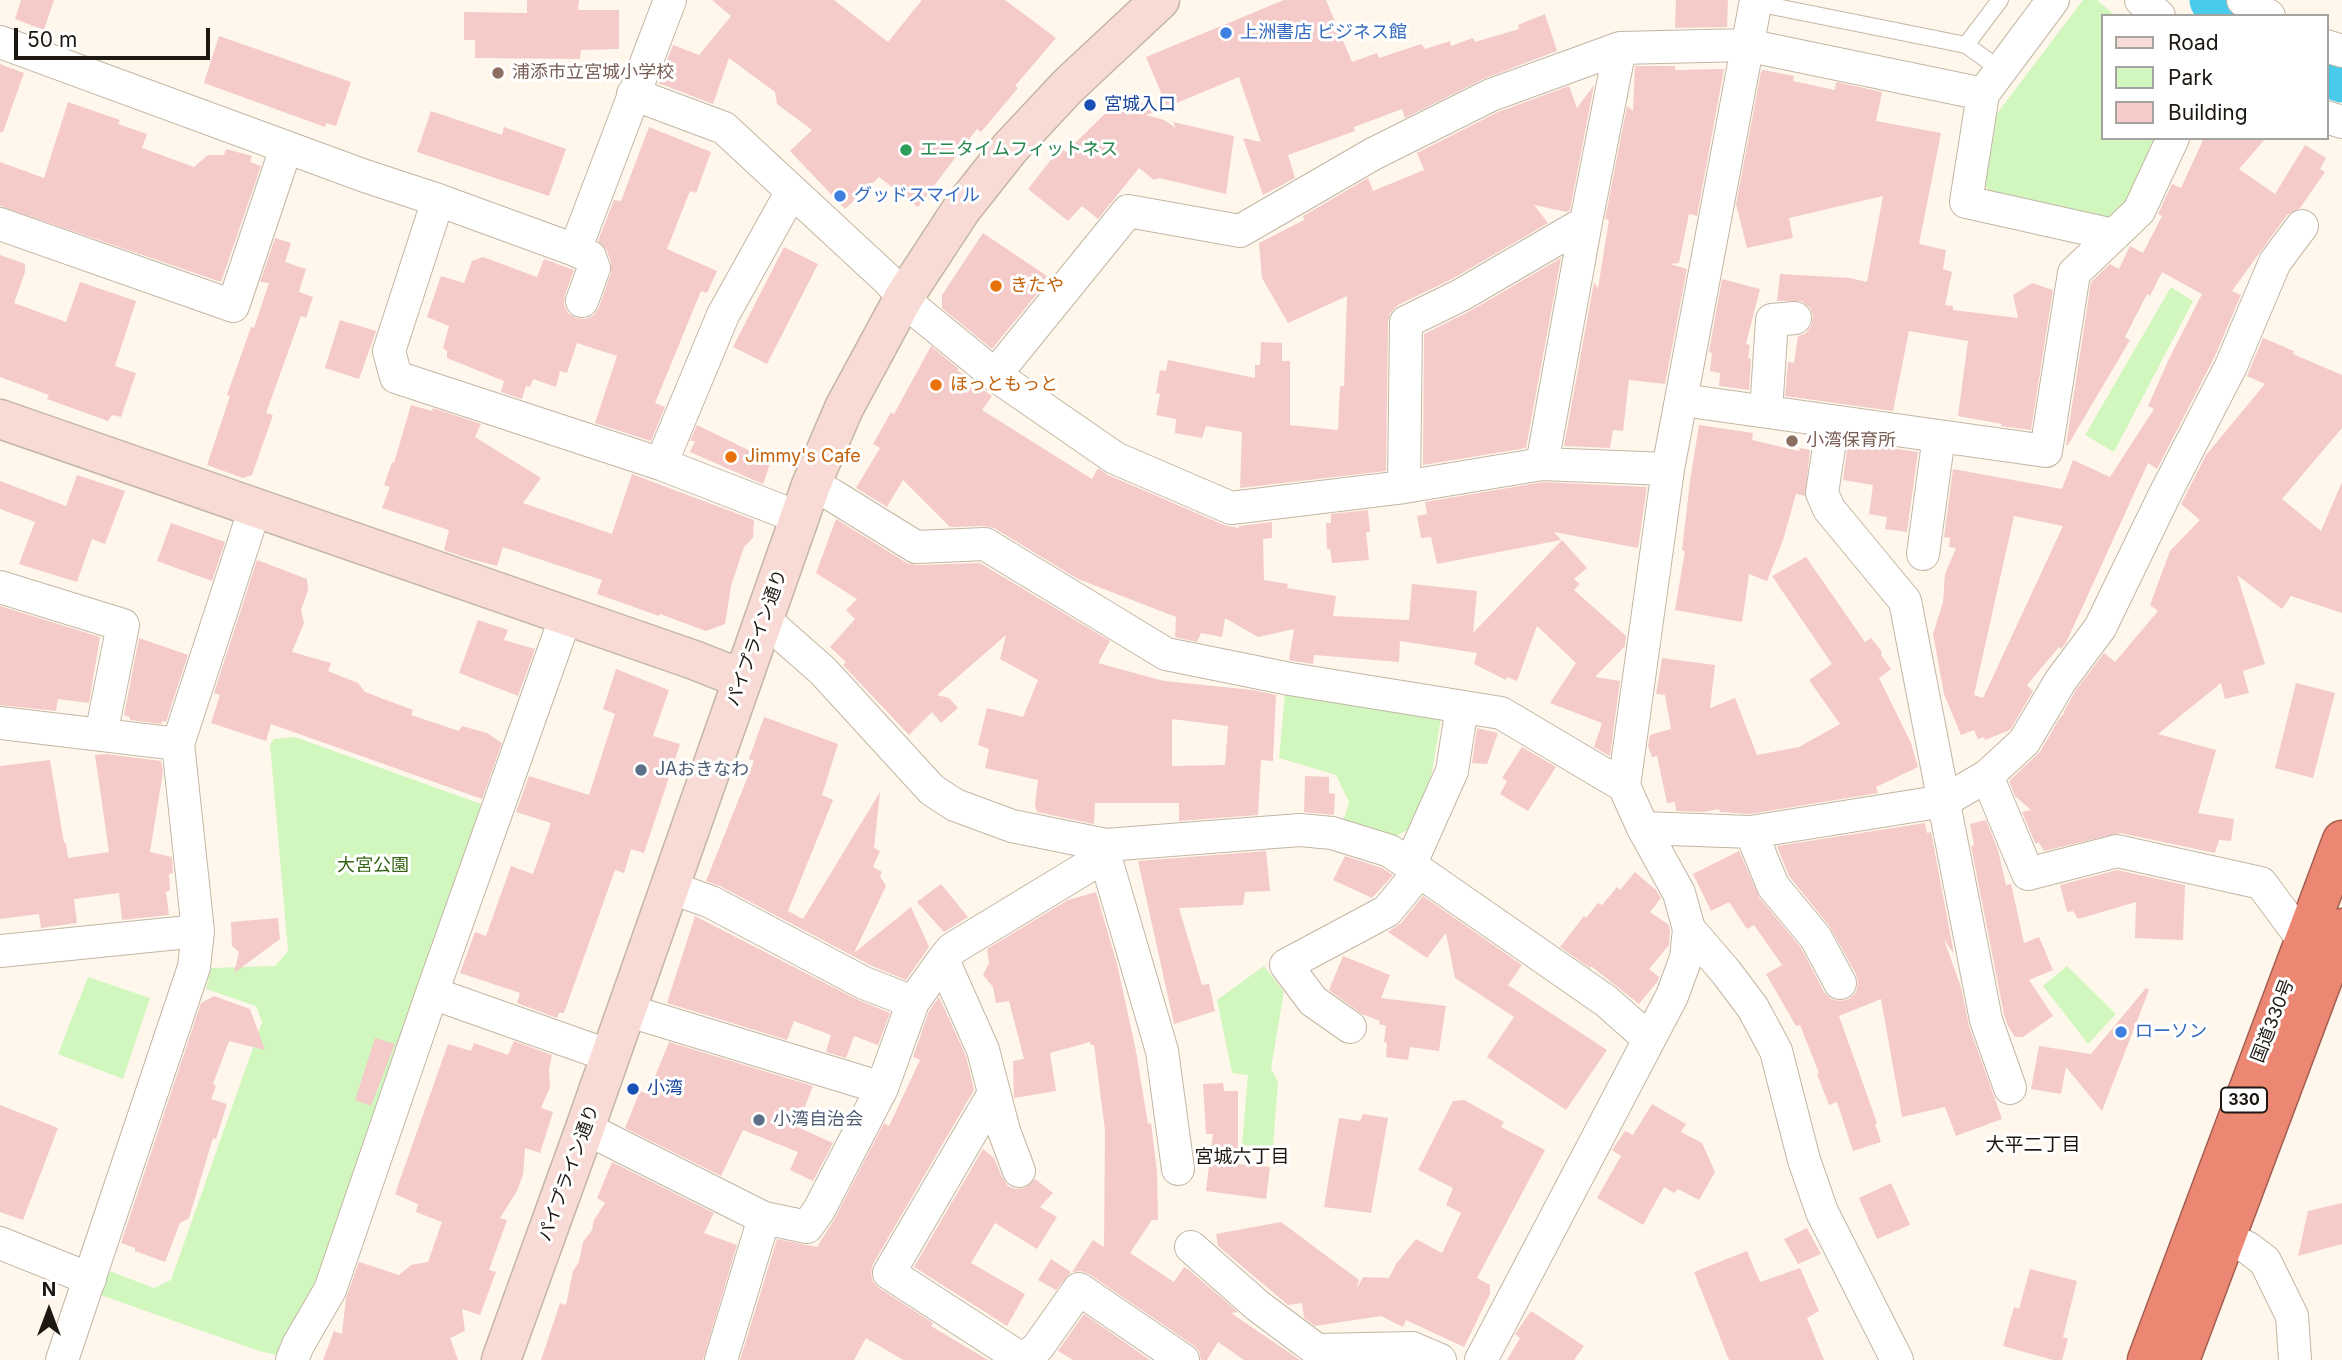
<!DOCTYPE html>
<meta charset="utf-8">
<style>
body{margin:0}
#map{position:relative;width:2342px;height:1360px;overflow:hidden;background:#fff7eb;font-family:Inter,sans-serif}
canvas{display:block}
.legend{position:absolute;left:2101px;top:14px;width:228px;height:126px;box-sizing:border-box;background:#fff;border:2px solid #a5a3a0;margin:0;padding:9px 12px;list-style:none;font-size:21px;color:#1d1812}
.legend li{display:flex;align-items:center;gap:14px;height:35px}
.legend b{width:35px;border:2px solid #a5a3a0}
.north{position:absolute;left:14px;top:1276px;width:70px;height:70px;-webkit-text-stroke:5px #fff;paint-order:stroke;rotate:0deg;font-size:19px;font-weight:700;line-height:28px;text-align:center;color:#1d1812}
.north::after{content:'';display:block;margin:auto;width:24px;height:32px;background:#1d1812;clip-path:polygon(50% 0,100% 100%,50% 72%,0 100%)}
.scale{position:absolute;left:14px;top:28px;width:196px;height:32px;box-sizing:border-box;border:4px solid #1d1812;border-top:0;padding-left:9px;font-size:21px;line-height:24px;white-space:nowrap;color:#1d1812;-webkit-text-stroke:5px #fff;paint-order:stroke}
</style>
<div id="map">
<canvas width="2342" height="1360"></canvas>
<ul class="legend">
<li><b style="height:9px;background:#f9dbd5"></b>Road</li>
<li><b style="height:19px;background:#d1f7be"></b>Park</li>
<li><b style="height:19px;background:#f5cbca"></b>Building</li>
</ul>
<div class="north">N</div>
<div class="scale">50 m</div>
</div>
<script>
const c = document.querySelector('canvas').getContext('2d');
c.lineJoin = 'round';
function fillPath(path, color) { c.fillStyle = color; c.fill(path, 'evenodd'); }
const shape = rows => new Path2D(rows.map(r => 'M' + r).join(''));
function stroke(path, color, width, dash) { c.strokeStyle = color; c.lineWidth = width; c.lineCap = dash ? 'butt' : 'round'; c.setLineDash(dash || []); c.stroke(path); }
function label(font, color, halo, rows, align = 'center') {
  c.font = font + ' Inter,"Noto Sans JP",sans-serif'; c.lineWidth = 6; c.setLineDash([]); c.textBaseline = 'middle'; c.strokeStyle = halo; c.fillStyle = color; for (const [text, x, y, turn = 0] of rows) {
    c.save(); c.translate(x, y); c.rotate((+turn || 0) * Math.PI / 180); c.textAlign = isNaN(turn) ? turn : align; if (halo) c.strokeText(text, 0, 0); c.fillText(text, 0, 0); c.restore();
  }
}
fillPath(shape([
 [2083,0,2097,0,2116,16,2102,16,2102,138,2158,138,2121,214,2106,219,1991,195,1980,176,1992,120],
 [2171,287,2193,301,2114,452,2085,435],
 [1285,693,1441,718,1432,772,1414,826,1395,837,1343,822,1349,802,1336,775,1279,758],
 [295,737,492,808,312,1311,281,1356,259,1351,95,1293,104,1269,154,1288,171,1280,262,1022,256,1006,206,989,211,968,275,966,288,951,270,744,274,739],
 [1264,966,1284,992,1271,1068,1278,1082,1273,1147,1242,1145,1248,1075,1232,1073,1217,1000],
 [2067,966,2116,1014,2088,1044,2043,986],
 [88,977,150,998,123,1079,58,1054]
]), '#d1f7be');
stroke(shape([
 [2213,0,2230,16],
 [2326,73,2342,79]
]), '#49caeb', 47);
fillPath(shape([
 [21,0,54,0,44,30,15,19],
 [527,0,579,0,578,10,619,10,619,49,581,50,580,59,475,58,475,40,464,40,464,12,527,13],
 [712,0,834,0,888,42,922,0,1005,0,1056,38,1015,86,1018,88,981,132,977,129,918,207,879,177,845,209,790,151,812,130,777,104,775,92,729,58,713,104,658,83,673,45,699,55,731,16],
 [1284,0,1326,0,1352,62,1377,53,1379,58,1421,44,1425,49,1450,41,1451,46,1473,38,1475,42,1519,29,1518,25,1545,14,1557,51,1483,79,1405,118,1402,109,1354,127,1355,131,1288,155,1295,178,1263,195,1243,138,1261,142,1239,77,1167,107,1146,57],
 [1676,0,1728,0,1727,27,1675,28],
 [219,36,351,82,336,126,326,123,325,127,204,83],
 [0,64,24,73,3,132,0,132],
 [1635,66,1675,66,1675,70,1724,69,1697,216,1689,214,1679,263,1670,264,1687,269,1665,384,1629,380,1623,431,1613,430,1610,448,1564,446,1594,282,1598,288,1609,220,1605,219,1627,106,1633,111],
 [1763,70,1794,76,1793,81,1835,90,1836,82,1882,92,1876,121,1941,133,1919,244,1946,250,1943,269,1952,272,1945,305,1953,306,1953,310,2018,318,2013,295,2032,283,2053,290,2031,430,2001,426,2002,424,1958,416,1968,341,1909,331,1893,411,1785,396,1788,362,1794,363,1798,336,1806,333,1811,326,1813,317,1810,308,1802,301,1777,301,1780,274,1850,278,1867,282,1883,196,1789,218,1793,238,1747,248,1736,204,1761,72],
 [1594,85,1570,210,1567,212,1534,205,1548,223,1452,279,1398,305,1390,313,1388,322,1386,471,1240,488,1242,432,1206,426,1202,438,1175,433,1176,419,1156,415,1160,394,1156,393,1160,370,1166,371,1168,360,1255,378,1255,365,1260,365,1261,342,1282,343,1282,361,1290,361,1290,425,1338,430,1340,386,1344,386,1347,296,1288,323,1262,278,1259,243,1304,220,1303,216,1368,178,1373,191,1424,170,1417,153,1498,112,1569,86,1577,108],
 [1127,92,1154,112,1146,115,1164,120,1176,128,1173,122,1234,136,1226,194,1159,178,1154,180,1139,168,1098,219,1082,206,1068,221,1028,189,1060,148,1066,152],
 [68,102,120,120,118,124,147,134,142,148,194,167,208,155,224,155,226,149,252,156,250,162,261,166,221,282,0,206,0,162,44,178],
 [431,111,502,135,504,127,566,149,549,196,417,152],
 [649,127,711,152,696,193,690,191,667,249,717,271,707,293,701,291,655,403,665,407,651,441,595,423,617,356,577,343,567,373,560,371,556,387,533,379,530,387,526,386,522,399,501,392,504,381,447,358,447,351,443,348,449,326,427,317,441,276,464,283,472,261,483,257,537,277,544,259,574,270,565,295,564,305,568,313,576,318,586,319,594,315,599,307,611,273,611,262,607,251,598,241,614,200,621,201],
 [2204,138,2266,138,2239,169,2275,194,2305,145,2326,158,2320,169,2325,172,2300,208,2287,215,2232,291,2241,295,2214,358,2157,469,2148,463,2066,643,2061,649,2059,647,2027,685,2033,691,2010,730,1985,740,1984,737,1978,739,1974,730,1961,735,1944,694,1933,634,1943,602,1945,574,1956,548,1949,547,1950,538,1944,537,1953,469,2062,489,2073,460,2110,477,2154,409,2148,406,2169,359,2202,294,2162,272,2150,296,2147,294,2125,337,2130,340,2068,445,2066,445,2091,282,2110,264,2119,269,2130,246,2143,253,2162,216,2158,214,2172,184,2181,188],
 [2014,516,2063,526,1983,698,1974,695],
 [983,233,1050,278,992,349,942,308,942,295],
 [275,238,291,243,285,262,306,269,299,292,313,297,306,318,301,316,266,413,273,415,252,475,243,478,207,465,230,396,227,395,251,327,254,328,269,283,260,282],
 [784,247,818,264,767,364,733,347],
 [0,255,25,264,25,272,14,303,66,322,80,282,136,301,115,366,136,373,121,417,112,415,108,421,47,399,49,395,0,377],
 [1561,258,1526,448,1423,465,1424,334,1470,311],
 [1722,279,1760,289,1746,344,1750,345,1748,358,1751,359,1749,390,1719,386,1720,373,1710,371,1712,353,1709,352],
 [340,320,376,331,359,379,325,368],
 [2263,338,2294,351,2293,354,2342,375,2342,428,2282,499,2321,531,2342,482,2342,613,2291,596,2282,609,2237,575,2265,664,2243,671,2249,693,2225,699,2221,683,2158,734,2216,750,2198,813,2234,819,2231,841,2219,840,2215,853,2120,833,2044,851,2039,843,2035,843,2022,812,2031,810,2015,796,2009,781,2040,752,2059,719,2066,711,2063,713,2076,690,2104,653,2115,662,2158,611,2150,605,2170,551,2200,520,2181,504,2206,455,2265,384,2247,376],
 [931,346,959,369,957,370,992,396,982,410,1092,479,1098,468,1108,475,1224,525,1239,528,1239,526,1272,522,1272,538,1263,539,1264,580,1288,584,1287,588,1336,596,1333,616,1409,620,1412,584,1477,591,1473,633,1562,540,1587,568,1574,579,1580,584,1574,590,1626,636,1625,646,1595,677,1620,681,1610,756,1594,747,1602,723,1550,703,1576,663,1537,626,1517,681,1507,677,1506,680,1474,664,1477,653,1400,641,1399,662,1314,655,1313,664,1293,661,1289,660,1294,629,1258,637,1225,618,1222,637,1201,633,1197,642,1175,637,1176,617,1078,579,994,528,984,526,950,527,903,480,887,507,856,488,880,448,873,444,891,412,894,414],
 [411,405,432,411,433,408,481,424,475,437,541,478,523,503,612,534,632,474,754,520,753,538,744,547,731,586,725,624,706,631,660,614,659,616,597,594,602,580,503,547,497,566,467,558,444,550,449,530,382,508,390,487,384,485,392,462,394,463],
 [697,425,771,461,763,484,690,452,695,441,690,441],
 [1699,425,1753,433,1752,440,1799,451,1800,448,1810,450,1805,496,1796,494,1783,540,1767,581,1749,574,1742,622,1675,610,1685,551,1682,550,1690,481],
 [1848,442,1918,452,1907,532,1885,529,1887,517,1869,514,1873,485,1843,480],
 [77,475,125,491,105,544,92,539,77,582,19,564,35,522,0,509,0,481,66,506],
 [1543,482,1647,487,1638,548,1554,532,1561,540,1437,564,1431,537,1421,538,1417,516,1427,514,1425,502],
 [1368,510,1370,532,1366,532,1369,560,1332,563,1330,549,1327,549,1326,523,1331,523,1331,514],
 [836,519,907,563,917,565,980,563,1110,641,1098,663,1164,681,1253,690,1276,695,1273,761,1261,760,1258,815,1179,821,1179,803,1095,803,1094,824,1037,812,1035,805,1038,780,985,768,989,749,978,745,987,708,1023,717,1038,680,1000,659,1006,635,937,695,949,698,958,708,941,723,932,712,909,735,843,665,846,662,830,647,855,619,846,610,857,599,816,573],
 [1172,719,1228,726,1225,765,1172,766],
 [171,523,225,542,212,581,157,561],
 [1806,557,1865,642,1871,638,1882,652,1881,655,1891,669,1879,678,1911,743,1918,767,1876,787,1878,793,1750,814,1720,812,1719,809,1703,812,1676,811,1675,802,1667,803,1657,756,1652,757,1648,746,1650,735,1671,729,1665,695,1656,694,1662,658,1715,665,1710,708,1735,698,1757,755,1799,747,1840,724,1809,680,1832,664,1772,576],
 [257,560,307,579,308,590,301,610,304,623,292,652,331,663,328,671,358,683,365,692,413,710,411,715,459,731,462,726,487,733,502,743,482,799,271,724,266,741,211,723,220,695,214,693],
 [0,606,100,637,89,703,58,699,56,711,0,705],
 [478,620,508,630,504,640,535,649,518,696,459,673],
 [139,638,188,655,166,722,161,721,162,724,130,720,130,717,124,715],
 [616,669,669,690,653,736,680,744,644,853,631,849,624,873,615,870,564,1013,559,1013,557,1018,517,1003,520,993,460,973,475,932,486,936,511,866,533,874,551,823,516,812,529,776,589,795,615,714,603,709],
 [2296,683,2335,693,2313,778,2275,768],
 [764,717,838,744,822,795,833,800,788,911,803,919,880,792,874,848,880,851,873,867,882,872,880,876,886,886,854,953,911,907,929,947,906,980,872,966,720,886,706,881,754,761,749,759],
 [1477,728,1498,733,1487,764,1472,763],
 [1522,747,1556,767,1528,811,1500,794,1507,781,1502,778],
 [106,754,161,761,163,772,150,852,172,857,173,873,169,874,170,890,166,892,169,915,122,920,119,893,74,899,77,923,41,928,39,914,0,919,0,766,50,760,64,843,66,843,68,858,109,852,95,755],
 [1305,776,1329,777,1329,793,1335,794,1334,815,1304,812],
 [1986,820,1998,850,2006,885,2011,884,2024,943,2039,937,2053,970,2029,980,2053,1016,2023,1037,2015,1037,2008,1026,2004,1015,1971,846,1974,845,1970,824],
 [1925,823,1927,833,1931,832,1954,954,1944,940,1961,987,1969,1026,2002,1119,1956,1136,1945,1107,1902,1117,1881,999,1839,1016,1877,1123,1875,1124,1881,1142,1853,1151,1837,1102,1829,1105,1817,1074,1819,1073,1800,1025,1796,1026,1766,974,1782,965,1754,925,1747,929,1729,902,1711,911,1693,874,1739,851,1759,897,1801,948,1824,992,1831,999,1840,1001,1849,999,1856,992,1858,983,1856,974,1830,927,1789,876,1777,846],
 [1266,851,1270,891,1245,892,1243,905,1179,908,1202,985,1209,984,1215,1011,1174,1024,1138,861],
 [1345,856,1382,868,1393,875,1372,898,1333,880],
 [2117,870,2185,885,2183,940,2135,938,2136,902,2078,919,2073,911,2067,912,2060,885],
 [1635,872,1656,890,1661,898,1650,912,1669,925,1670,931,1669,945,1649,969,1659,977,1658,981,1639,1004,1591,966,1590,968,1560,947,1584,916,1586,918,1598,903,1602,905,1617,887,1620,890],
 [941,884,968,917,944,932,917,902],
 [1096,892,1117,964,1136,1051,1148,1124,1151,1123,1157,1171,1158,1220,1152,1220,1130,1253,1174,1282,1184,1267,1189,1270,1238,1312,1231,1313,1300,1360,1244,1360,1218,1342,1207,1360,1201,1360,1199,1351,1193,1345,1089,1274,1081,1271,1072,1272,1093,1240,1104,1247,1105,1130,1094,1045,1091,1045,1090,1042,1050,1053,1056,1091,1014,1098,1013,1061,1024,1059,1009,1001,996,1003,993,987,983,975,989,963,987,949,1068,900],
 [1423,896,1522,965,1508,985,1607,1050,1566,1110,1487,1057,1514,1017,1455,978,1446,933,1427,958,1388,932,1401,923],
 [695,916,856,999,890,1013,878,1045,854,1036,846,1058,826,1052,831,1035,794,1021,787,1040,667,1003],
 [278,918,280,939,234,973,239,952,232,946,231,922],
 [1343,956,1390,975,1381,998,1446,1006,1439,1051,1410,1047,1408,1060,1386,1057,1387,1043,1384,1042,1386,1026,1379,1024,1380,1021,1362,1014,1329,990],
 [2146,988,2149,990,2102,1111,2066,1067,2061,1094,2031,1089,2039,1046,2091,1054],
 [214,996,250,1009,265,1050,229,1041,213,1084,216,1086,211,1099,227,1104,216,1139,213,1138,189,1218,180,1223,165,1262,135,1251,135,1248,121,1243,201,1003],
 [939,997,966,1056,974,1090,873,1264,871,1273,873,1282,879,1288,933,1323,931,1326,988,1360,903,1360,866,1338,854,1360,740,1360,777,1239,817,1247,835,1218,884,1123,889,1126,920,1060,913,1057,929,1011],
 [375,1038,395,1044,371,1106,355,1100],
 [514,1041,552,1055,549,1069,550,1087,541,1108,553,1112,540,1153,525,1148,523,1175,517,1191,500,1218,507,1220,489,1270,496,1272,480,1315,462,1309,465,1331,450,1338,458,1360,323,1360,334,1331,342,1334,346,1298,359,1262,399,1275,411,1265,428,1262,442,1222,416,1212,418,1204,395,1194,448,1044,471,1051,474,1043,508,1055],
 [669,1042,813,1086,797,1127,833,1143,813,1181,790,1170,798,1152,743,1130,721,1176,625,1128,640,1091,648,1094],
 [1223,1083,1224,1091,1238,1091,1238,1164,1270,1167,1266,1199,1206,1191,1213,1134,1206,1134,1203,1084],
 [1464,1100,1504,1122,1501,1127,1545,1150,1477,1278,1490,1285,1490,1294,1464,1347,1406,1320,1403,1327,1381,1316,1315,1326,1304,1318,1302,1303,1288,1305,1218,1246,1216,1234,1281,1222,1359,1280,1357,1288,1363,1277,1389,1278,1396,1264,1416,1239,1442,1253,1461,1213,1446,1205,1453,1188,1418,1170,1453,1101],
 [1652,1104,1686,1124,1681,1132,1702,1143,1715,1172,1699,1200,1678,1189,1674,1193,1664,1187,1643,1225,1597,1198,1621,1156,1612,1150,1625,1131,1633,1135],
 [0,1105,58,1128,23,1220,0,1212],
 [1363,1114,1388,1118,1371,1213,1324,1207,1339,1118,1360,1121],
 [983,1149,994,1158,1002,1177,1008,1186,1015,1189,1025,1188,1035,1179,1053,1193,1040,1207,1057,1217,1037,1249,995,1223,971,1263,1025,1294,1007,1326,914,1267],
 [612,1162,714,1213,704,1233,737,1245,703,1360,541,1360,560,1303,566,1305,573,1271,579,1262,583,1242,592,1230,594,1220,605,1203,597,1198],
 [1891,1183,1910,1225,1877,1239,1859,1198],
 [2342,1203,2342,1244,2298,1256,2308,1211],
 [1807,1228,1821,1254,1798,1264,1784,1239],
 [1747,1251,1760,1282,1800,1268,1819,1311,1807,1318,1824,1360,1729,1360,1694,1272],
 [1051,1259,1071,1272,1056,1290,1038,1280],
 [2030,1269,2077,1281,2063,1337,2068,1339,2062,1360,2053,1360,2003,1346,2014,1307,2019,1309],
 [1531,1311,1584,1346,1574,1360,1507,1360,1520,1338,1515,1334],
 [1084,1314,1150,1360,1073,1360,1058,1351]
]), '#f5cbca');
const lane = shape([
 [1756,3,1966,45,2001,70],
 [1966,45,2000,0]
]);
const street = shape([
 [2053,0,1983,94,1966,202,2114,235],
 [2141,0,2159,16],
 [2243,0,2269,16],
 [0,42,365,176,438,200,575,250,590,257,594,268,582,301],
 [2326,46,2342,51],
 [633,94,724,128,888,280,918,312,995,375,1115,458,1231,508,1404,487,1542,464,1668,469],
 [2326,117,2342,122],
 [438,200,389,351,396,377,661,464,800,518],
 [0,224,233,306,286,148],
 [575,250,670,0],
 [995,375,1128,211,1240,231,1373,154,1491,95,1620,48,1746,45,1983,94],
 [1682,400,2046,451,2074,273,2139,211,2173,138],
 [1766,411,1772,320,1795,318],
 [1833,421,1822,493,1829,509,1905,601,1986,1020,2010,1088],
 [661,464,723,315,792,191],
 [1542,464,1586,222,1620,48],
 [811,485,832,495,916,547,985,544,1166,654,1290,679,1501,713,1624,786],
 [1404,487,1406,322,1461,295,1586,222],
 [1923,554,1939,436],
 [0,587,123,625,101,735],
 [765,620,823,671,932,790,955,805,1012,826,1106,845,1300,830,1332,833,1390,851,1606,1001,1649,1039],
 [0,723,178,744],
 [1987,776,2024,742,2061,680,2100,628,2166,492,2231,366,2275,262,2302,226],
 [1643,828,1751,832,1944,801,1987,776,2028,874,2117,851,2261,883,2304,941],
 [1751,832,1773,886,1816,938,1840,983],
 [1105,856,1162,1051,1178,1169],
 [1410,865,1452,771,1462,707],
 [669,887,711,902,864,983,913,1002],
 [1689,929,1726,972,1753,1008,1776,1051,1804,1160,1822,1212,1897,1360],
 [0,951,198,931],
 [943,960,983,1050,1004,1131,1019,1171],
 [432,993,610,1056],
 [626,1010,882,1088],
 [1350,1027,1313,1001,1286,965,1387,911,1419,872],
 [994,1093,889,1273,1023,1360,1038,1347,1079,1289,1183,1360],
 [585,1128,764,1218,807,1227,819,1210,882,1088,913,1002,943,960,952,949,1105,856,1106,845],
 [2226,1237,2248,1248,2265,1261,2292,1316,2295,1360],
 [0,1243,90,1279],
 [1191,1247,1258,1306,1317,1350,1412,1348,1440,1360],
 [62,1360,194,967,198,931,178,744,255,508],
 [292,1360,298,1345,330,1290,432,993,566,616],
 [721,1360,764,1218],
 [1481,1360,1672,996,1686,958,1689,929,1679,893,1643,828,1624,786,1668,469,1756,0]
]);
const secondary = shape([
 [0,419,694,660,742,679],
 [501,1360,585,1128,811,485,844,408,904,297,961,210,1010,148,1068,86,1160,0]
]);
const highway = shape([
 [2147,1360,2342,840],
 [2180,1360,2342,928]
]);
stroke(lane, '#c3b6a4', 18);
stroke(street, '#c3b6a4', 34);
stroke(secondary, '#c3b6a4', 41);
stroke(highway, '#a46051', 41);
stroke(lane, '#fff', 16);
stroke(street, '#fff', 32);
stroke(secondary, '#f9dbd5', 38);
stroke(highway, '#ec8773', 38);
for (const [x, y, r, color] of [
 [1226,33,7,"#3f7fe0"],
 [498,73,7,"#8d6e63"],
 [1090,105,7,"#1a4fb4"],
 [906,150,7,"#2e9e5b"],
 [840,196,7,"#3f7fe0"],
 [996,286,7,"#e8710a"],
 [936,385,7,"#e8710a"],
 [1792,441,7,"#8d6e63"],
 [731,457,7,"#e8710a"],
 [641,770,7,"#5c6f8a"],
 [2121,1032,7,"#3f7fe0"],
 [633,1089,7,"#1a4fb4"],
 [759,1120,7,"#5c6f8a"]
]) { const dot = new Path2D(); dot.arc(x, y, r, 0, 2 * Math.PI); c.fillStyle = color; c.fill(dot); stroke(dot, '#fff', 2.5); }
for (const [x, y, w] of [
 [2244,1100,46]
]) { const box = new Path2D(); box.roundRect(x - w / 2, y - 12.5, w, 25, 5); c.fillStyle = '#fff'; c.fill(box); stroke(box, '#1d1812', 2); }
label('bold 16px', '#1d1812', null, [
 ["330",2244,1100]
]);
label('18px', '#366cbe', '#fff', [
 ["上洲書店 ビジネス館",1240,33],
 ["グッドスマイル",854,196],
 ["ローソン",2135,1032]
], 'left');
label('18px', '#785e54', '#fff', [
 ["浦添市立宮城小学校",512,73],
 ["小湾保育所",1806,441]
], 'left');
label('18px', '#164399', '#fff', [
 ["宮城入口",1104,105],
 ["小湾",647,1089]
], 'left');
label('18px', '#27864d', '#fff', [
 ["エニタイムフィットネス",920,150]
], 'left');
label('18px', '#c56008', '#fff', [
 ["きたや",1010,286],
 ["ほっともっと",950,385],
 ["Jimmy's Cafe",745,457]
], 'left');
label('18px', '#1d1812', '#fff', [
 ["パイプライン通り",757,638,-70],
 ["国道330号",2273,1021,-69],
 ["パイプライン通り",569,1173,-70]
]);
label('18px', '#4e5e75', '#fff', [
 ["JAおきなわ",655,770],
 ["小湾自治会",773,1120]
], 'left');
label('18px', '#366416', '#fff', [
 ["大宮公園",373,866]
]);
label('19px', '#1d1812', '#fff', [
 ["大平二丁目",2033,1145],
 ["宮城六丁目",1242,1157]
]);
</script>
